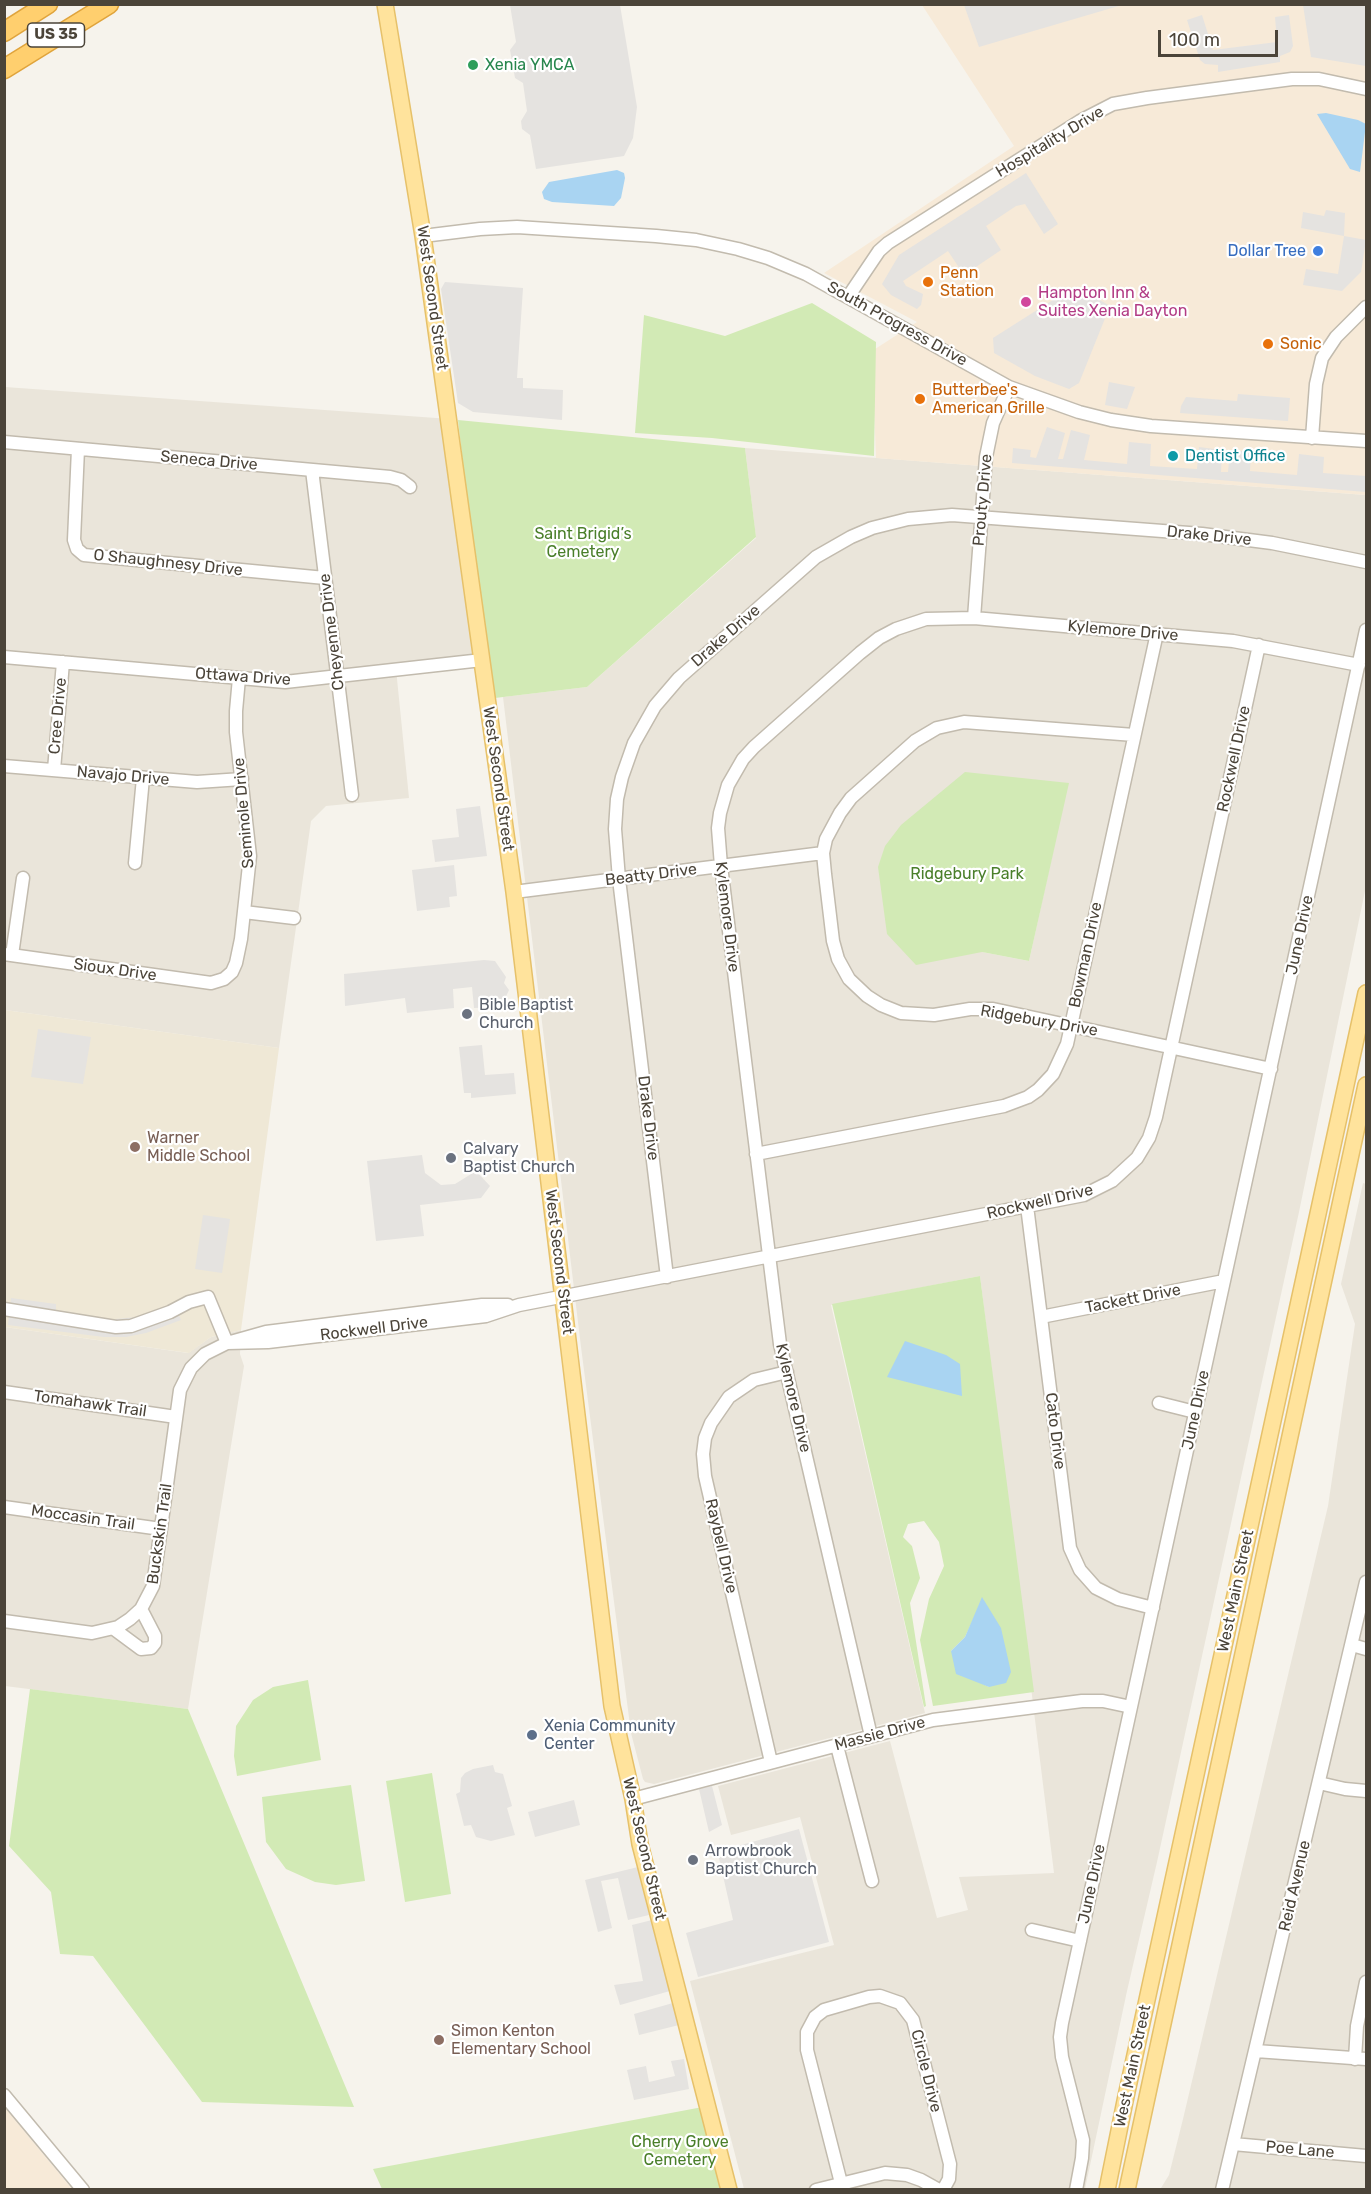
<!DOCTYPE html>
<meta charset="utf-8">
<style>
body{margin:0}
#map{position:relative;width:1371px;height:2194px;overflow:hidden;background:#f6f3ec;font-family:Rubik,sans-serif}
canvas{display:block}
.frame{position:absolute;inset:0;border:6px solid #4b4439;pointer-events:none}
.scale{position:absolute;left:1158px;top:30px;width:120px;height:27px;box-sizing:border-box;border:3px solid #4b4439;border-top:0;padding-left:8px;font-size:18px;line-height:21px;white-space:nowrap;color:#4b4439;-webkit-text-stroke:4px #fff;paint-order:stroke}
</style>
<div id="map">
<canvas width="1371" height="2194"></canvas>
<div class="frame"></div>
<div class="scale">100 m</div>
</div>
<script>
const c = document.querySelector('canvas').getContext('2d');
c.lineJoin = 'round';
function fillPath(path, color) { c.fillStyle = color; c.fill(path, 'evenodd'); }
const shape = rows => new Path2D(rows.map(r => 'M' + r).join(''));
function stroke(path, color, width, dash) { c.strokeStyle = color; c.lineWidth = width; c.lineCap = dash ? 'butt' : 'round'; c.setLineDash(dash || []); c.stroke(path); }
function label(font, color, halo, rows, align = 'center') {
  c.font = font + ' Rubik,sans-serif'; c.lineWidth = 4.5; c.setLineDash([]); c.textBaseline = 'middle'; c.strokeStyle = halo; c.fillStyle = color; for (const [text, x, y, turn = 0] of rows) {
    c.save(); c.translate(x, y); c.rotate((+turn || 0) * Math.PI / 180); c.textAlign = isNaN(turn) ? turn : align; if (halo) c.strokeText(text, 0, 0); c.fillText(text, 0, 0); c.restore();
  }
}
fillPath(shape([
 [5,387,450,419,482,660,396,669,409,798,326,806,311,821,279,1048,5,1010],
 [745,448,1366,495,1366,886,1299,1212,1157,1862,1127,1991,1085,2189,744,2189,690,1981,834,1945,800,1817,731,1835,718,1786,890,1741,937,1918,968,1910,959,1877,1054,1873,980,1276,831,1305,925,1713,654,1784,645,1782,643,1779,631,1733,581,1347,503,697,587,687,756,538],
 [1068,783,1029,961,982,952],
 [1363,1183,1366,1184,1366,2189,1178,2190,1161,2188,1169,2175,1183,2119,1328,1506,1355,1324,1341,1284],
 [5,1327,188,1353,211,1337,241,1330,240,1354,244,1366,188,1709,5,1686]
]), '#eae5da');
fillPath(shape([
 [922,5,1366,5,1366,495,876,458,872,351,917,322,824,273,1014,146],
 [5,2108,72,2189,5,2189]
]), '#f7ead8');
fillPath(shape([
 [5,1010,279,1048,241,1330,211,1337,189,1353,5,1327]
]), '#efe8d6');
fillPath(shape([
 [812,303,876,342,874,456,712,438,635,433,644,315,725,336],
 [458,420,745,448,756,537,587,687,495,698,473,555],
 [965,772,1069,783,1029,961,982,952,916,965,887,934,878,867,885,846,901,825],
 [980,1276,1034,1692,933,1706,920,1640,929,1599,944,1566,939,1542,924,1521,908,1524,903,1537,912,1546,920,1578,910,1603,926,1706,924,1707,832,1304],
 [983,1598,989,1687,977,1681,951,1651,965,1637],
 [308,1680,321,1760,237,1776,234,1756,236,1726,253,1700,273,1687],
 [30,1689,188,1709,354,2107,202,2102,93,1956,60,1954,51,1892,9,1846],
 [432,1773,451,1894,405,1902,386,1781],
 [351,1785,365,1881,336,1885,315,1882,286,1869,266,1842,262,1797],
 [708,2106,729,2189,382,2189,373,2169]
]), '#d2eab5');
fillPath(shape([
 [510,5,620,5,637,107,633,138,624,156,536,169,530,135,522,129,521,121,527,111,523,83,515,78,510,50,516,42],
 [964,5,964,4,1122,5,979,47],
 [1303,5,1366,5,1366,66,1311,57],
 [1202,15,1213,50,1277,42,1275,17,1289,15,1293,46,1290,52,1280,56,1280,62,1218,72,1218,65,1205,64,1200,60,1187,20],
 [1026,173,1058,224,1044,234,1025,204,1016,206,986,226,1001,250,964,275,948,251,903,281,906,286,923,294,921,305,917,309,891,295,882,284,899,255],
 [1326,210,1345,213,1344,236,1366,240,1361,272,1342,291,1303,285,1306,269,1338,274,1344,236,1301,228,1303,212,1324,216],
 [445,282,523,288,517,378,523,378,523,388,563,390,562,420,473,412,458,403,441,289],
 [1079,288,1110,306,1079,383,1069,389,1035,376,994,353,993,338,1067,291],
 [1109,382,1135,387,1127,409,1105,405],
 [1238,394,1290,398,1288,421,1180,413,1181,406,1186,397,1237,401],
 [1047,427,1065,433,1058,459,1063,459,1071,430,1090,435,1084,460,1127,464,1129,442,1151,444,1150,466,1197,469,1199,447,1222,450,1221,472,1228,472,1230,451,1251,451,1250,471,1297,475,1299,454,1324,457,1323,473,1366,476,1366,492,1012,463,1013,448,1031,450,1030,457,1036,458],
 [480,806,487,856,435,862,432,840,459,837,456,809],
 [454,865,457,896,449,897,450,907,417,911,412,870],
 [484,960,495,961,506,977,504,983,509,990,501,1007,474,1008,472,987,453,989,454,1008,407,1013,405,998,345,1006,344,974],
 [38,1029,91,1037,83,1084,31,1077],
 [482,1045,485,1075,514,1073,516,1094,471,1098,471,1093,464,1093,459,1047],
 [422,1155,425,1173,441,1185,455,1184,476,1171,490,1186,481,1198,420,1205,424,1236,376,1241,367,1161],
 [203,1215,230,1219,222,1273,195,1269],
 [11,1298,56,1304,56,1312,106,1320,146,1316,174,1305,181,1320,146,1333,126,1337,104,1337,8,1325],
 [493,1765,495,1772,503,1774,512,1806,507,1808,515,1835,491,1841,476,1837,471,1825,464,1826,456,1794,460,1792,461,1778,465,1773,473,1769],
 [712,1786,722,1825,709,1832,699,1789],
 [574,1800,580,1825,535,1837,528,1812],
 [799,1829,829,1942,698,1977,686,1933,733,1920,719,1858,734,1847],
 [638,1867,649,1915,628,1920,618,1878,601,1881,612,1928,598,1932,585,1880],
 [652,1920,670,1991,620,2005,614,1985,643,1981,632,1925],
 [673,2003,679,2025,639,2035,634,2014],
 [684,2059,689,2089,634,2100,627,2070,646,2066,649,2082,675,2076,671,2061]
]), '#e5e3e0');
fillPath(shape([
 [1326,113,1358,120,1366,124,1360,172,1350,169,1317,114],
 [617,170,624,173,625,178,621,198,614,206,552,202,544,199,542,192,549,182],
 [905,1341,946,1355,960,1364,962,1396,887,1377],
 [982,1597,1001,1628,1011,1672,1006,1683,989,1687,956,1674,951,1651,965,1637]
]), '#a9d4f2');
const minor = shape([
 [423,236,480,229,517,227,656,236,696,240,738,249,768,258,806,274,1009,387,1079,412,1111,420,1151,426,1366,441],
 [848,297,879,251,888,243,1080,121,1113,104,1147,98,1292,79,1319,79,1366,89],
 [1312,438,1316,384,1322,358,1336,337,1366,307],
 [4,442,390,477,401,480,410,487],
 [78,449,74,540,77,549,84,555,325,578],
 [312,470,352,795],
 [974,618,986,457,993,423,1009,387],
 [4,657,285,682,482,660],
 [1134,735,964,722,937,728,915,741,851,798,840,813,826,839,823,853,825,874,833,941,838,959,849,979,867,996,881,1005,901,1013,934,1015,970,1009,993,1009,1271,1069],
 [4,766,197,782,242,779],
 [54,770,63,662],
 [135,863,143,778],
 [514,892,823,853],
 [244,912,294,918],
 [4,954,211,983,224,979,232,972,236,963,241,939,250,856,236,732,236,711,239,678],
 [12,955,23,878],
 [756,1154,1004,1106,1028,1097,1038,1090,1053,1074,1067,1044,1157,633],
 [1027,1206,1070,1548,1080,1570,1096,1588,1118,1599,1153,1608],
 [667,1277,619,879,615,829,617,799,622,777,634,743,655,706,679,678,816,557,851,537,872,528,908,519,952,515,1202,534,1272,543,1366,562],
 [4,1309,116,1327,131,1326,170,1312,189,1302,208,1297,227,1343],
 [1041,1317,1224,1281],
 [227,1343,268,1342,486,1316,519,1305,1084,1195,1112,1181,1137,1158,1149,1138,1156,1117,1259,645],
 [4,1392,176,1417],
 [1159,1403,1195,1412],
 [4,1507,161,1529],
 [4,1621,92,1633,118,1627,130,1619,141,1609,153,1586,180,1390,191,1368,205,1354,227,1343,266,1332,482,1305,508,1305],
 [114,1629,141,1649,151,1648,155,1643,155,1636,141,1609],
 [1352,1645,1366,1649],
 [871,1736,780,1344,776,1312,721,866,718,828,720,813,728,785,743,759,754,747,860,653,879,638,896,629,926,619,974,618,1233,641,1359,665],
 [837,1746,872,1881],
 [771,1762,705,1476,703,1454,705,1438,711,1423,729,1397,754,1380,787,1372],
 [1319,1783,1345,1789,1366,1791],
 [633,1799,933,1720,1082,1701,1103,1701,1131,1707],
 [1032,1930,1080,1941],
 [1256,2051,1366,2059],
 [1355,2059,1357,2026,1366,1982],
 [4,2095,83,2190],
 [1233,2144,1366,2156],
 [841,2183,807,2050,807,2032,815,2017,824,2010,869,1997,880,1996,900,2003,913,2020,950,2164,949,2179,943,2190],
 [816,2190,885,2173,907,2175,921,2180,939,2190],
 [1076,2190,1082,2158,1083,2140,1062,2057,1060,2037,1062,2023,1366,630],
 [1222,2190,1366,1582]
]);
const major = shape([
 [385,4,423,236,514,892,612,1706,633,1799,640,1844,729,2190],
 [1107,2190,1125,2101,1366,993],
 [1127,2190,1366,1085]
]);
const highway = shape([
 [4,32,48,4],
 [4,69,109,4]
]);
stroke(minor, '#c2bbae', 15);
stroke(major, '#e6c16a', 18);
stroke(highway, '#e0a43c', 21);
stroke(minor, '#fff', 12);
stroke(major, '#ffe39c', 15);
stroke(highway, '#ffcf6e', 18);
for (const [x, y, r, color] of [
 [473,65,6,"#2e9e5b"],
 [1318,251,6,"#3f7fe0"],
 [928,282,6,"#e8710a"],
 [1026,302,6,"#d1479c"],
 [1268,344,6,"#e8710a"],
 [920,399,6,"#e8710a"],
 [1173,456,6,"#0f9aa8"],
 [467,1014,6,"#6b7280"],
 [135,1147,6,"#8d6e63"],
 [451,1158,6,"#6b7280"],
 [532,1735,6,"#5c6f8a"],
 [693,1860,6,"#6b7280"],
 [439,2040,6,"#8d6e63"]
]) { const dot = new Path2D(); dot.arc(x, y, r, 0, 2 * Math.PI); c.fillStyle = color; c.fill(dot); stroke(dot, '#fff', 2); }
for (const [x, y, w] of [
 [56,35,57]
]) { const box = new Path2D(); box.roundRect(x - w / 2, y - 12, w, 24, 4.5); c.fillStyle = '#fff'; c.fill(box); stroke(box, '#4b4439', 1.5); }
label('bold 15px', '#4b4439', null, [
 ["US 35",56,35]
]);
label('16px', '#27864d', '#fff', [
 ["Xenia YMCA",485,65]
], 'left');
label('16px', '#4b4439', '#fff', [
 ["Hospitality Drive",1050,142,-31],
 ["West Second Street",432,298,82],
 ["South Progress Drive",897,324,29],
 ["Seneca Drive",209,461,5],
 ["Prouty Drive",983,500,-85],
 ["Drake Drive",1209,536,6],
 ["O Shaughnesy Drive",168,563,6],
 ["Kylemore Drive",1123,631,5],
 ["Cheyenne Drive",332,632,-97],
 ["Drake Drive",726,636,-41],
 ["Ottawa Drive",243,677,4],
 ["Cree Drive",58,716,-85],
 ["Rockwell Drive",1234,759,-78],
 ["Navajo Drive",123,776,5],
 ["West Second Street",498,779,82],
 ["Seminole Drive",244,813,-95],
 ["Beatty Drive",651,875,-7],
 ["Kylemore Drive",727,917,83],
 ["June Drive",1300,935,-78],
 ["Bowman Drive",1086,955,-78],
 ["Sioux Drive",115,970,8],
 ["Ridgebury Drive",1039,1021,10],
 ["Drake Drive",648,1118,83],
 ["Rockwell Drive",1040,1202,-13],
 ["West Second Street",559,1262,83],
 ["Tackett Drive",1133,1299,-11],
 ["Rockwell Drive",374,1329,-7],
 ["Kylemore Drive",793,1398,77],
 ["Tomahawk Trail",90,1404,8],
 ["June Drive",1196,1410,-78],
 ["Cato Drive",1055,1431,83],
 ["Moccasin Trail",83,1518,8],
 ["Buckskin Trail",160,1534,-82],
 ["Raybell Drive",721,1546,77],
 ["West Main Street",1236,1591,-78],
 ["Massie Drive",880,1734,-15],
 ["West Second Street",644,1849,77],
 ["June Drive",1092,1884,-78],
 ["Reid Avenue",1295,1886,-77],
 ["West Main Street",1133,2066,-78],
 ["Circle Drive",926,2071,76],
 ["Poe Lane",1300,2150,5]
]);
label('16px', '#366cbe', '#fff', [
 ["Dollar Tree",1306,251]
], 'right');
label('16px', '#c56008', '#fff', [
 ["Penn",940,273],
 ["Station",940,291],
 ["Sonic",1280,344],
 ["Butterbee's",932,390],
 ["American Grille",932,408]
], 'left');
label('16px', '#b23c85', '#fff', [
 ["Hampton Inn &",1038,293],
 ["Suites Xenia Dayton",1038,311]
], 'left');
label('16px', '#0d838f', '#fff', [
 ["Dentist Office",1185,456]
], 'left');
label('16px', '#4a7f2a', '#fff', [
 ["Saint Brigid’s",583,534],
 ["Cemetery",583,552],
 ["Ridgebury Park",967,874],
 ["Cherry Grove",680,2142],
 ["Cemetery",680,2160]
]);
label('16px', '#5b616d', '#fff', [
 ["Bible Baptist",479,1005],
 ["Church",479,1023],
 ["Calvary",463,1149],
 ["Baptist Church",463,1167],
 ["Arrowbrook",705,1851],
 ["Baptist Church",705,1869]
], 'left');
label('16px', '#785e54', '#fff', [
 ["Warner",147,1138],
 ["Middle School",147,1156],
 ["Simon Kenton",451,2031],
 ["Elementary School",451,2049]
], 'left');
label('16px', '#4e5e75', '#fff', [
 ["Xenia Community",544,1726],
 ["Center",544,1744]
], 'left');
</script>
